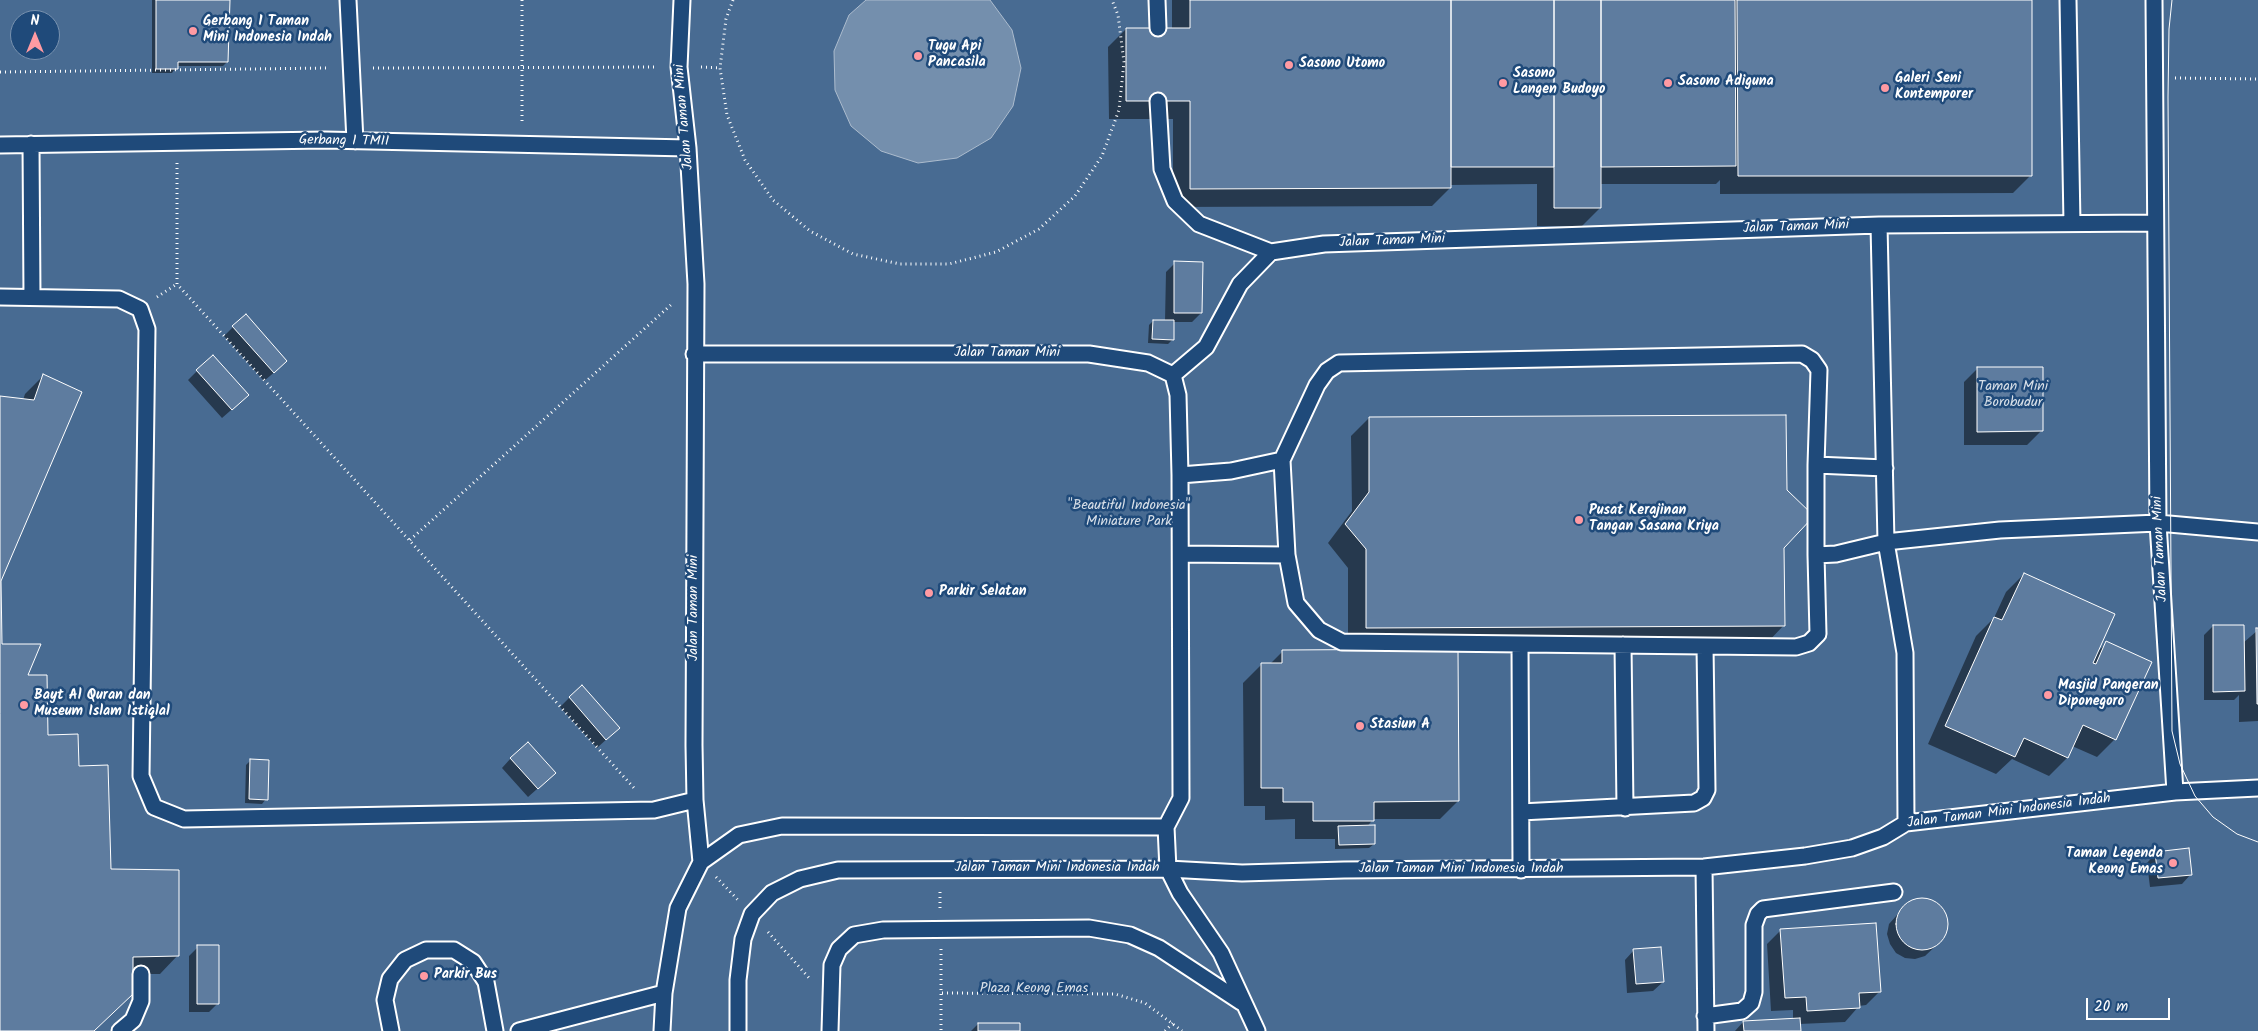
<!DOCTYPE html>
<style>
body{margin:0}
#map{position:relative;width:2258px;height:1031px;overflow:hidden;background:#2c5582;font-family:Kalam,sans-serif}
canvas{display:block}
.north{position:absolute;left:10px;top:10px;width:50px;height:50px;box-sizing:border-box;background:#1f4a7a;border:1px solid #7992af;border-radius:50%;rotate:0deg;font-size:14px;font-weight:700;line-height:20px;text-align:center;color:#fff}
.north::after{content:'';display:block;margin:auto;width:18px;height:22px;background:#ff9aa2;clip-path:polygon(50% 0,100% 100%,50% 72%,0 100%)}
.scale{position:absolute;left:2086px;top:998px;width:84px;height:22px;box-sizing:border-box;border:2px solid #fff;border-top:0;padding-left:6px;font-size:15px;line-height:18px;white-space:nowrap;color:#fff;-webkit-text-stroke:4px #1f4a7a;paint-order:stroke}
</style>
<div id="map">
<canvas width="2258" height="1031"></canvas>
<div class="north">N</div>
<div class="scale">20 m</div>
</div>
<script>
const c = document.querySelector('canvas').getContext('2d');
c.lineJoin = 'round';
function fillPath(path, color) { c.fillStyle = color; c.fill(path, 'evenodd'); }
const shape = rows => new Path2D(rows.map(r => 'M' + r).join(''));
function stroke(path, color, width, dash) { c.strokeStyle = color; c.lineWidth = width; c.lineCap = dash ? 'butt' : 'round'; c.setLineDash(dash || []); c.stroke(path); }
function label(font, color, halo, rows, align = 'center') {
  c.font = font + ' Kalam,sans-serif'; c.lineWidth = 5; c.setLineDash([]); c.textBaseline = 'middle'; c.strokeStyle = halo; c.fillStyle = color; for (const [text, x, y, turn = 0] of rows) {
    c.save(); c.translate(x, y); c.rotate((+turn || 0) * Math.PI / 180); c.textAlign = isNaN(turn) ? turn : align; if (halo) c.strokeText(text, 0, 0); c.fillText(text, 0, 0); c.restore();
  }
}
fillPath(shape([
 [0,0,2258,0,2258,1031,0,1031],
 [20,20,50,20,50,50,20,50]
]), '#486b92');
const water = shape([
 [866,0,990,0,1012,30,1021,68,1013,106,991,138,957,158,918,163,881,151,851,126,835,90,834,51,849,15,866,0]
]);
fillPath(water, '#748fad');
stroke(water, '#acbcce', 1);
fillPath(shape([
 [152,0,229,0,227,62,223,66,177,66,172,73,152,73],
 [1172,0,2031,0,2031,175,2013,193,1720,194,1720,180,1716,184,1600,184,1600,208,1582,226,1537,226,1537,184,1450,185,1450,188,1432,206,1173,207,1173,119,1109,119,1108,47,1126,29,1172,29],
 [1175,263,1201,313,1192,322,1173,322,1173,339,1168,344,1148,343,1149,325,1153,321,1165,321,1166,272],
 [233,327,277,370,264,381,224,336],
 [1978,368,2041,431,2027,445,1964,445,1964,382],
 [197,371,238,404,222,418,188,380],
 [43,376,0,581,0,398,23,400,25,394],
 [1369,418,1783,547,1784,625,1766,644,1348,646,1348,568,1328,543,1352,511,1351,436],
 [2024,574,2096,653,2107,643,2115,739,2097,757,2072,746,2067,758,2049,776,2012,759,1996,774,1928,744,1976,636,1994,618,2006,592],
 [0,587,1,646,26,676,47,736,77,768,109,870,178,955,160,974,132,974,93,1031,0,1031],
 [2213,626,2243,643,2258,630,2258,721,2239,722,2239,695,2234,700,2204,700,2204,635],
 [1283,651,1458,801,1440,819,1373,819,1367,827,1374,844,1369,848,1335,849,1335,839,1295,839,1295,819,1265,820,1265,806,1244,806,1243,683,1261,665,1269,665],
 [569,698,609,737,597,748,560,707],
 [511,758,545,782,528,797,502,768],
 [250,761,266,799,262,804,245,803,246,765],
 [2156,853,2191,874,2182,884,2150,887,2147,863],
 [1925,899,1935,903,1943,909,1947,919,1947,929,1943,939,1925,956,1915,959,1905,958,1896,953,1890,944,1887,934,1889,924,1905,906,1915,900],
 [1781,930,1880,991,1866,1005,1859,1006,1845,1022,1799,1024,1800,1031,1735,1031,1743,1022,1793,1019,1793,1010,1771,1011,1767,944],
 [198,947,218,1003,209,1012,189,1012,189,956],
 [1634,950,1663,982,1653,991,1627,993,1625,960],
 [978,1024,1019,1031,971,1031]
]), '#0007');
const building = shape([
 [156,0,230,0,228,62,178,62,178,69,156,69,156,0],
 [1190,0,1451,0,1451,188,1190,189,1190,101,1126,101,1126,28,1190,28,1190,0],
 [1451,0,1554,0,1554,167,1451,167,1451,0],
 [1554,0,1601,0,1601,208,1554,208,1554,0],
 [1601,0,1735,0,1736,166,1601,167,1601,0],
 [1737,0,2032,0,2032,176,1738,176,1737,0],
 [1174,261,1203,262,1202,313,1174,313,1174,261],
 [246,314,287,361,274,373,232,326,246,314],
 [1153,320,1174,320,1174,340,1152,339,1153,320],
 [213,355,249,395,232,410,196,370,213,355],
 [1977,367,2043,367,2043,431,1977,432,1977,367],
 [43,374,82,392,1,581,2,644,41,644,28,675,47,675,48,735,78,734,79,766,108,765,111,869,179,870,179,956,133,957,133,994,94,1031,0,1031,0,396,34,400,43,374],
 [1786,415,1787,490,1814,516,1784,548,1785,626,1366,628,1366,549,1345,524,1369,492,1369,417,1786,415],
 [2024,573,2115,614,2093,663,2096,664,2106,641,2152,662,2116,740,2083,725,2068,758,2024,738,2015,757,1945,726,1994,617,2002,620,2024,573],
 [2213,625,2244,625,2245,691,2213,692,2213,625],
 [2256,628,2258,628,2258,704,2257,704,2256,628],
 [1458,649,1459,801,1374,802,1374,821,1313,821,1313,802,1283,802,1283,788,1261,788,1261,663,1282,663,1282,650,1458,649],
 [582,685,620,728,606,740,569,697,582,685],
 [528,742,556,773,538,789,510,758,528,742],
 [250,759,269,760,268,800,249,799,250,759],
 [1375,825,1375,844,1339,845,1338,826,1375,825],
 [2189,848,2192,875,2158,878,2155,852,2189,848],
 '1896 924a26 26 0 1 1 52 0a26 26 0 1 1-52 0Z',
 [1876,923,1881,992,1859,993,1860,1008,1807,1011,1806,997,1785,998,1780,929,1876,923],
 [197,945,219,945,219,1004,197,1004,197,945],
 [1661,947,1664,982,1636,984,1633,949,1661,947],
 [1800,1018,1801,1031,1744,1031,1743,1021,1800,1018],
 [978,1023,1020,1023,1020,1031,978,1031,978,1023]
]);
fillPath(building, '#5e7c9f');
stroke(building, '#fff', 1);
const lane = shape([
 [348,0,355,141],
 [682,0,679,67,688,148,696,284,694,745,695,800,701,862],
 [1157,0,1158,28],
 [2068,0,2072,223],
 [2154,0,2158,523,2175,792,2258,788],
 [1158,101,1162,169,1175,201,1199,224,1271,252],
 [31,144,32,297],
 [0,145,325,140,688,148],
 [1879,225,1886,542,1905,653,1906,823],
 [0,297,119,299,140,309,147,329,141,776,154,807,184,819,654,810,695,800],
 [694,354,1089,354,1148,363,1173,375],
 [1173,375,1206,347,1240,284,1271,252,1324,244,1879,225,2155,223],
 [1173,375,1178,395,1180,475,1181,798,1166,827,1168,869,1180,893,1221,953,1257,1031],
 [1816,465,1816,555],
 [1885,468,1816,465,1819,370,1812,360,1802,354,1339,363,1327,371,1317,385,1282,460,1287,555,1296,603,1319,630,1342,642,1796,647,1809,643,1818,634,1816,555,1836,554,1886,542,2000,530,2158,523,2258,532],
 [1180,475,1231,471,1282,460],
 [1181,554,1287,555],
 [1520,644,1521,870],
 [1623,645,1625,808],
 [1521,812,1694,803,1703,798,1707,790,1705,646],
 [1704,867,1706,1031],
 [1705,1016,1742,1011,1751,1003,1754,992,1754,925,1758,914,1763,909,1894,892],
 [120,1031,133,1020,141,1001,141,974],
 [391,1031,385,1000,390,979,405,960,426,950,454,950,473,962,486,982,495,1031],
 [519,1031,664,993],
 [662,1031,664,993,678,908,701,862,739,835,782,826,1166,827],
 [738,1031,738,980,743,939,752,914,772,893,800,879,838,870,1168,869,1242,873,1344,870,1704,867,1805,856,1852,848,1883,837,1906,823,2175,792],
 [830,1031,832,965,839,949,854,935,883,930,1089,928,1130,935,1159,948,1241,1002]
]);
stroke(lane, '#fff', 19);
stroke(shape([
 [522,0,522,124],
 [733,0,726,19,720,68,727,115,745,160,773,200,810,231,853,254,900,264,949,264,996,252,1039,229,1075,196,1102,156,1119,110,1124,62,1118,15,1112,0],
 [701,67,720,68],
 [373,68,657,67],
 [0,72,329,68],
 [2175,78,2258,79],
 [177,163,177,284,634,788],
 [157,297,177,284],
 [410,540,673,303],
 [716,877,738,900],
 [940,892,940,908],
 [768,932,810,979],
 [941,949,941,1031],
 [942,993,1115,994,1145,1003,1182,1031],
 [1165,1031,1174,1022]
]), '#fff', 3, [1, 4]);
stroke(lane, '#1f4a7a', 15);
stroke(shape([
 [2172,0,2169,29,2168,97,2172,731,2180,764,2195,796,2213,817,2237,834,2258,842]
]), '#fff', 1);
for (const [x, y, r, color] of [
 [193,31,5,"#ff9aa2"],
 [918,56,5,"#ff9aa2"],
 [1289,65,5,"#ff9aa2"],
 [1503,83,5,"#ff9aa2"],
 [1668,83,5,"#ff9aa2"],
 [1885,88,5,"#ff9aa2"],
 [1579,520,5,"#ff9aa2"],
 [929,593,5,"#ff9aa2"],
 [2048,695,5,"#ff9aa2"],
 [24,705,5,"#ff9aa2"],
 [1360,726,5,"#ff9aa2"],
 [2173,863,5,"#ff9aa2"],
 [424,976,5,"#ff9aa2"]
]) { const dot = new Path2D(); dot.arc(x, y, r, 0, 2 * Math.PI); c.fillStyle = color; c.fill(dot); stroke(dot, '#1f4a7a', 2); }
label('bold 14px', '#fff', '#1f4a7a', [
 ["Gerbang 1 Taman",203,23],
 ["Mini Indonesia Indah",203,39],
 ["Tugu Api",928,48],
 ["Pancasila",928,64],
 ["Sasono Utomo",1299,65],
 ["Sasono",1513,75],
 ["Langen Budoyo",1513,91],
 ["Galeri Seni",1895,80],
 ["Kontemporer",1895,96],
 ["Sasono Adiguna",1678,83],
 ["Pusat Kerajinan",1589,512],
 ["Tangan Sasana Kriya",1589,528],
 ["Parkir Selatan",939,593],
 ["Masjid Pangeran",2058,687],
 ["Diponegoro",2058,703],
 ["Bayt Al Quran dan",34,697],
 ["Museum Islam Istiqlal",34,713],
 ["Stasiun A",1370,726],
 ["Taman Legenda",2163,855,"right"],
 ["Keong Emas",2163,871,"right"],
 ["Parkir Bus",434,976]
], 'left');
label('14px', '#fff', '#1f4a7a', [
 ["Jalan Taman Mini",685,117,-95],
 ["Gerbang 1 TMII",344,142,1],
 ["Jalan Taman Mini",1796,228,-2],
 ["Jalan Taman Mini",1392,242,-2],
 ["Jalan Taman Mini",1007,354],
 ["Jalan Taman Mini",2161,549,-93],
 ["Jalan Taman Mini",695,608,-90],
 ["Jalan Taman Mini Indonesia Indah",2009,812,-7],
 ["Jalan Taman Mini Indonesia Indah",1057,869],
 ["Jalan Taman Mini Indonesia Indah",1461,870]
]);
label('14px', '#dae1e9', '#1f4a7a', [
 ["Taman Mini",2013,388],
 ["Borobudur",2013,404],
 ["\"Beautiful Indonesia\"",1129,507],
 ["Miniature Park",1129,523],
 ["Plaza Keong Emas",1034,990]
]);
</script>
